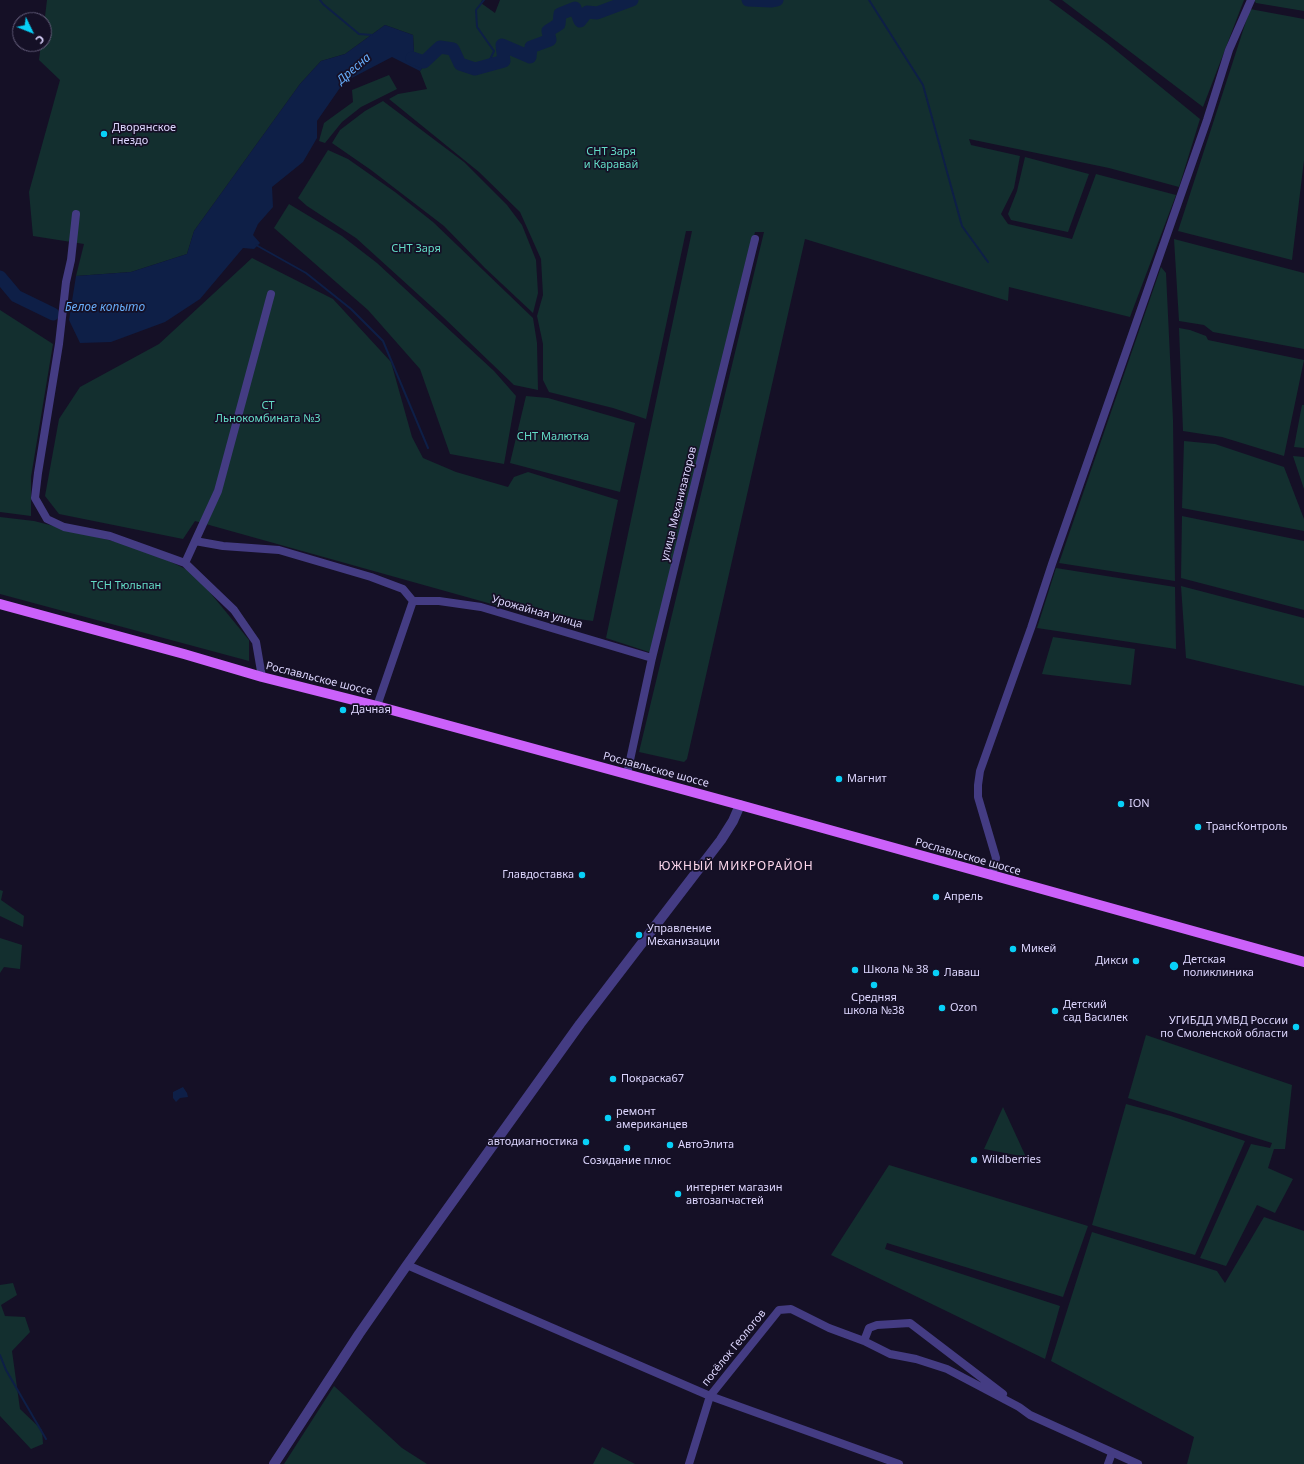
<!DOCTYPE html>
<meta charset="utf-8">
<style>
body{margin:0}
#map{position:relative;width:1304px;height:1464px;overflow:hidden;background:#151026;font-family:"Noto Sans",sans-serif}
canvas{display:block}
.north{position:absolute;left:12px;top:12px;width:40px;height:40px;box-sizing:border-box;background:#151026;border:1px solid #655f7c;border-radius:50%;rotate:133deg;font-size:11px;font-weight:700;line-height:16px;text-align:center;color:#ddd6fe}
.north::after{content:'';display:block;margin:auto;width:14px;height:18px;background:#08d0f7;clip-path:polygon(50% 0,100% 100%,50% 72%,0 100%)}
</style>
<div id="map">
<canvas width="1304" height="1464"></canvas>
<div class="north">С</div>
</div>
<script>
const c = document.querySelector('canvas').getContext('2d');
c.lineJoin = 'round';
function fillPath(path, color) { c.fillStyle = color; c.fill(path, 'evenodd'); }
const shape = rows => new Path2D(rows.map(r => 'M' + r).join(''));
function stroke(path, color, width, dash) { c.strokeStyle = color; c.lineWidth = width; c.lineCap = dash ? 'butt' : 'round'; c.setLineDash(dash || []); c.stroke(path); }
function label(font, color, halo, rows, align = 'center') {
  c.font = font + ' "Noto Sans",sans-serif'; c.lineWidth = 3.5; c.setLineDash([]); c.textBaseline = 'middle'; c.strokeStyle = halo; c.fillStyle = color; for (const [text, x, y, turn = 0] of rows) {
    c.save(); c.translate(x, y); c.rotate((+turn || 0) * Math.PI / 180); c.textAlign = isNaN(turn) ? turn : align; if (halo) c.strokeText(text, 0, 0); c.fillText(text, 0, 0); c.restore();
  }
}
fillPath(shape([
 [47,0,482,0,481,3,495,13,500,0,1049,0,1107,43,1200,119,1179,187,1109,168,969,139,971,145,1020,156,1014,188,1001,214,1008,224,1072,239,1096,174,1176,195,1130,317,1009,287,1008,301,805,239,687,759,684,762,639,752,764,232,755,232,655,654,606,638,692,231,686,231,646,419,613,408,549,392,543,380,543,344,537,316,543,295,541,259,520,212,479,172,389,99,398,94,427,89,420,71,429,59,414,52,413,35,385,25,345,54,321,61,300,84,194,231,187,254,131,272,76,276,84,244,33,236,29,192,60,80,39,60,41,44,44,44,44,25],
 [1062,0,1244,0,1203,107],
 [1254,0,1304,0,1304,11,1256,3],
 [1250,9,1304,19,1304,160,1292,260,1178,231],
 [389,75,397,89,361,107,342,122,325,143,319,141,324,123,353,102,352,90],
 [383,101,464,162,507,205,522,225,536,260,538,293,533,313,485,268,444,226,371,170,332,143,340,130,365,111],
 [328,150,348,159,395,192,433,222,533,318,537,343,538,390,514,385,442,316,356,238,307,206,298,198],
 [1025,157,1089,174,1068,232,1011,220,1008,214,1017,191],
 [289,204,342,236,377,263,494,371,516,396,504,464,450,454,420,369,368,310,274,228],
 [1174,239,1304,273,1304,349,1213,332,1204,325,1179,321],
 [252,258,333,299,391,362,412,437,423,458,456,472,508,487,514,477,528,472,618,500,593,621,513,610,195,521,183,539,59,514,45,496,59,419,80,387,159,344],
 [1161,267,1166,273,1173,420,1175,581,1059,563],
 [0,310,53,344,31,477,31,516,0,512],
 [1179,328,1190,330,1206,336,1208,340,1304,360,1284,456,1222,437,1183,431],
 [526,396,548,398,635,423,620,492,510,463],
 [1302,405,1304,405,1304,448,1294,447],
 [1184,441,1215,444,1284,467,1304,519,1304,531,1182,508],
 [1293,456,1304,457,1304,489],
 [1182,516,1304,541,1304,610,1181,578],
 [0,517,34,521,144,549,194,573,249,640,249,661,0,594],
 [1056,568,1175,587,1176,649,1037,628],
 [1181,586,1304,618,1304,686,1186,658],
 [1053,637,1135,649,1131,685,1042,674],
 [0,890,3,891,1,900,24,916,23,927,0,916],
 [0,938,22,945,20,969,4,967,0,973],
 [1146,1035,1292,1085,1285,1149,1274,1149,1268,1168,1293,1179,1275,1213,1257,1205,1226,1266,1200,1258,1251,1144,1270,1148,1272,1143,1128,1098],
 [1126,1104,1171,1116,1245,1141,1195,1255,1092,1225],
 [1003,1107,1026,1157,984,1149],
 [889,1165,1088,1226,1063,1297,887,1243,885,1249,1060,1306,1045,1359,831,1255],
 [1264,1217,1304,1231,1304,1464,1187,1464,1194,1437,1051,1361,1092,1232,1217,1271,1225,1283],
 [13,1283,17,1295,1,1305,5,1316,25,1317,30,1332,12,1351,20,1409,42,1430,43,1444,31,1449,0,1416,0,1285],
 [334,1386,402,1448,427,1464,284,1464],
 [602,1447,635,1464,593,1464]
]), '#132f2f');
fillPath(shape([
 [385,25,413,35,414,52,429,59,420,71,392,57,344,82,317,121,317,138,303,162,272,187,273,207,258,224,253,235,260,243,254,249,243,248,200,299,165,322,111,342,80,343,69,320,76,276,131,272,187,254,194,231,300,84,321,61,345,54],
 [183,1087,187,1093,188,1097,180,1098,176,1102,173,1098,173,1092]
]), '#0e1f47');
stroke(shape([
 [320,0,323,4,359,34,372,35],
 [484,0,476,10,477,27,494,51,487,66],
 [869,0,923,85,962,226,988,262],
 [256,245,306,273,351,309,383,341,428,448],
 [0,1355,6,1370,46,1439]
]), '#0e1f47', 2);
stroke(shape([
 [748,0,772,1,777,0],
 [412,58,424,62,440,47,453,49,460,64,475,69,504,61,502,45,530,57,531,47,550,40,548,31,559,24,560,14,575,8,580,21,587,12,597,13,632,0],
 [0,277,16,296,53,314]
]), '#0e1f47', 13);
stroke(shape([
 [76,214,71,260,66,282,59,344,38,473,35,498,47,519,64,527,110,536,185,563,234,610,256,642,262,677],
 [195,541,223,546,279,550,371,577,403,589,413,601,439,601,481,607,652,658],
 [185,563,218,491,271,294],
 [377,706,413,601],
 [627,774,652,658,755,239],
 [992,876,996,858,978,797,978,785,980,771,1031,628,1052,564,1207,120,1229,50,1251,0],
 [407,1265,710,1396,899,1464],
 [864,1341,869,1328,877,1325,910,1323,1003,1394],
 [689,1464,710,1396,779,1310,791,1309,829,1328,864,1341,890,1354,916,1359,947,1369,1019,1407,1030,1415,1138,1464],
 [1108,1464,1112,1453]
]), '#443c83', 8);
stroke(shape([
 [274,1464,359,1334,407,1265,580,1024,721,840,733,821,740,805]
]), '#443c83', 10);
stroke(shape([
 [0,604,184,654,262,677,377,706,740,805,1304,962]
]), '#cb61fa', 10);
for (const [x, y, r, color] of [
 [104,134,4,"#08d0f7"],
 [343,710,4,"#08d0f7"],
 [839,779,4,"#08d0f7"],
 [1121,804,4,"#08d0f7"],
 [1198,827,4,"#08d0f7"],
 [582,875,4,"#08d0f7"],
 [936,897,4,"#08d0f7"],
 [639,935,4,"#08d0f7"],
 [1013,949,4,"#08d0f7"],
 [1136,961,4,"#08d0f7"],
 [1174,966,5,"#08d0f7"],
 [855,970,4,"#08d0f7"],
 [936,973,4,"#08d0f7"],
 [874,985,4,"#08d0f7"],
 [942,1008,4,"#08d0f7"],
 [1055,1011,4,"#08d0f7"],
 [1296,1027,4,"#08d0f7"],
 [613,1079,4,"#08d0f7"],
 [608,1118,4,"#08d0f7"],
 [586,1142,4,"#08d0f7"],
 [670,1145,4,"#08d0f7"],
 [627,1148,4,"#08d0f7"],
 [974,1160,4,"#08d0f7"],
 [678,1194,4,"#08d0f7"]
]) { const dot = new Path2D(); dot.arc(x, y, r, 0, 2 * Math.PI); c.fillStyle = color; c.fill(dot); stroke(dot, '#151026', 1.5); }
label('11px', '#ddd6fe', '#151026', [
 ["Дворянское",112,128],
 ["гнездо",112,141],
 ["Дачная",351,710],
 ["Магнит",847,779],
 ["ION",1129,804],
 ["ТрансКонтроль",1206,827],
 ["Главдоставка",574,875,"right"],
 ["Апрель",944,897],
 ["Управление",647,929],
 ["Механизации",647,942],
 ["Микей",1021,949],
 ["Детская",1183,960],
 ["поликлиника",1183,973],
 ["Дикси",1128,961,"right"],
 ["Школа № 38",863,970],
 ["Лаваш",944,973],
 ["Средняя",874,998,"center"],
 ["школа №38",874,1011,"center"],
 ["Детский",1063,1005],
 ["сад Василек",1063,1018],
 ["Ozon",950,1008],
 ["УГИБДД УМВД России",1288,1021,"right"],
 ["по Смоленской области",1288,1034,"right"],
 ["Покраска67",621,1079],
 ["ремонт",616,1112],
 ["американцев",616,1125],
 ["автодиагностика",578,1142,"right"],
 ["АвтоЭлита",678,1145],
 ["Wildberries",982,1160],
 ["Созидание плюс",627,1161,"center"],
 ["интернет магазин",686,1188],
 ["автозапчастей",686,1201]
], 'left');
label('11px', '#63dcc6', '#151026', [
 ["СНТ Заря",611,152],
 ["и Каравай",611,165],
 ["СНТ Заря",416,249],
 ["СТ",268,406],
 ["Льнокомбината №3",268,419],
 ["СНТ Малютка",553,437],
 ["ТСН Тюльпан",126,586]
]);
label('11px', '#ddd6fe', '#151026', [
 ["улица Механизаторов",679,504,-76],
 ["Урожайная улица",537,612,16],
 ["Рославльское шоссе",319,679,14],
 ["Рославльское шоссе",656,770,15],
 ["Рославльское шоссе",968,857,16],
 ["посёлок Геологов",734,1348,-51]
]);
label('italic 12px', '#67adfa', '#151026', [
 ["Дресна",354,69,-41],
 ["Белое копыто",105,308]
]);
c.letterSpacing = '1px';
label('12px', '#fed8ed', '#151026', [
 ["ЮЖНЫЙ МИКРОРАЙОН",736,867]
]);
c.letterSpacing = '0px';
</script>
